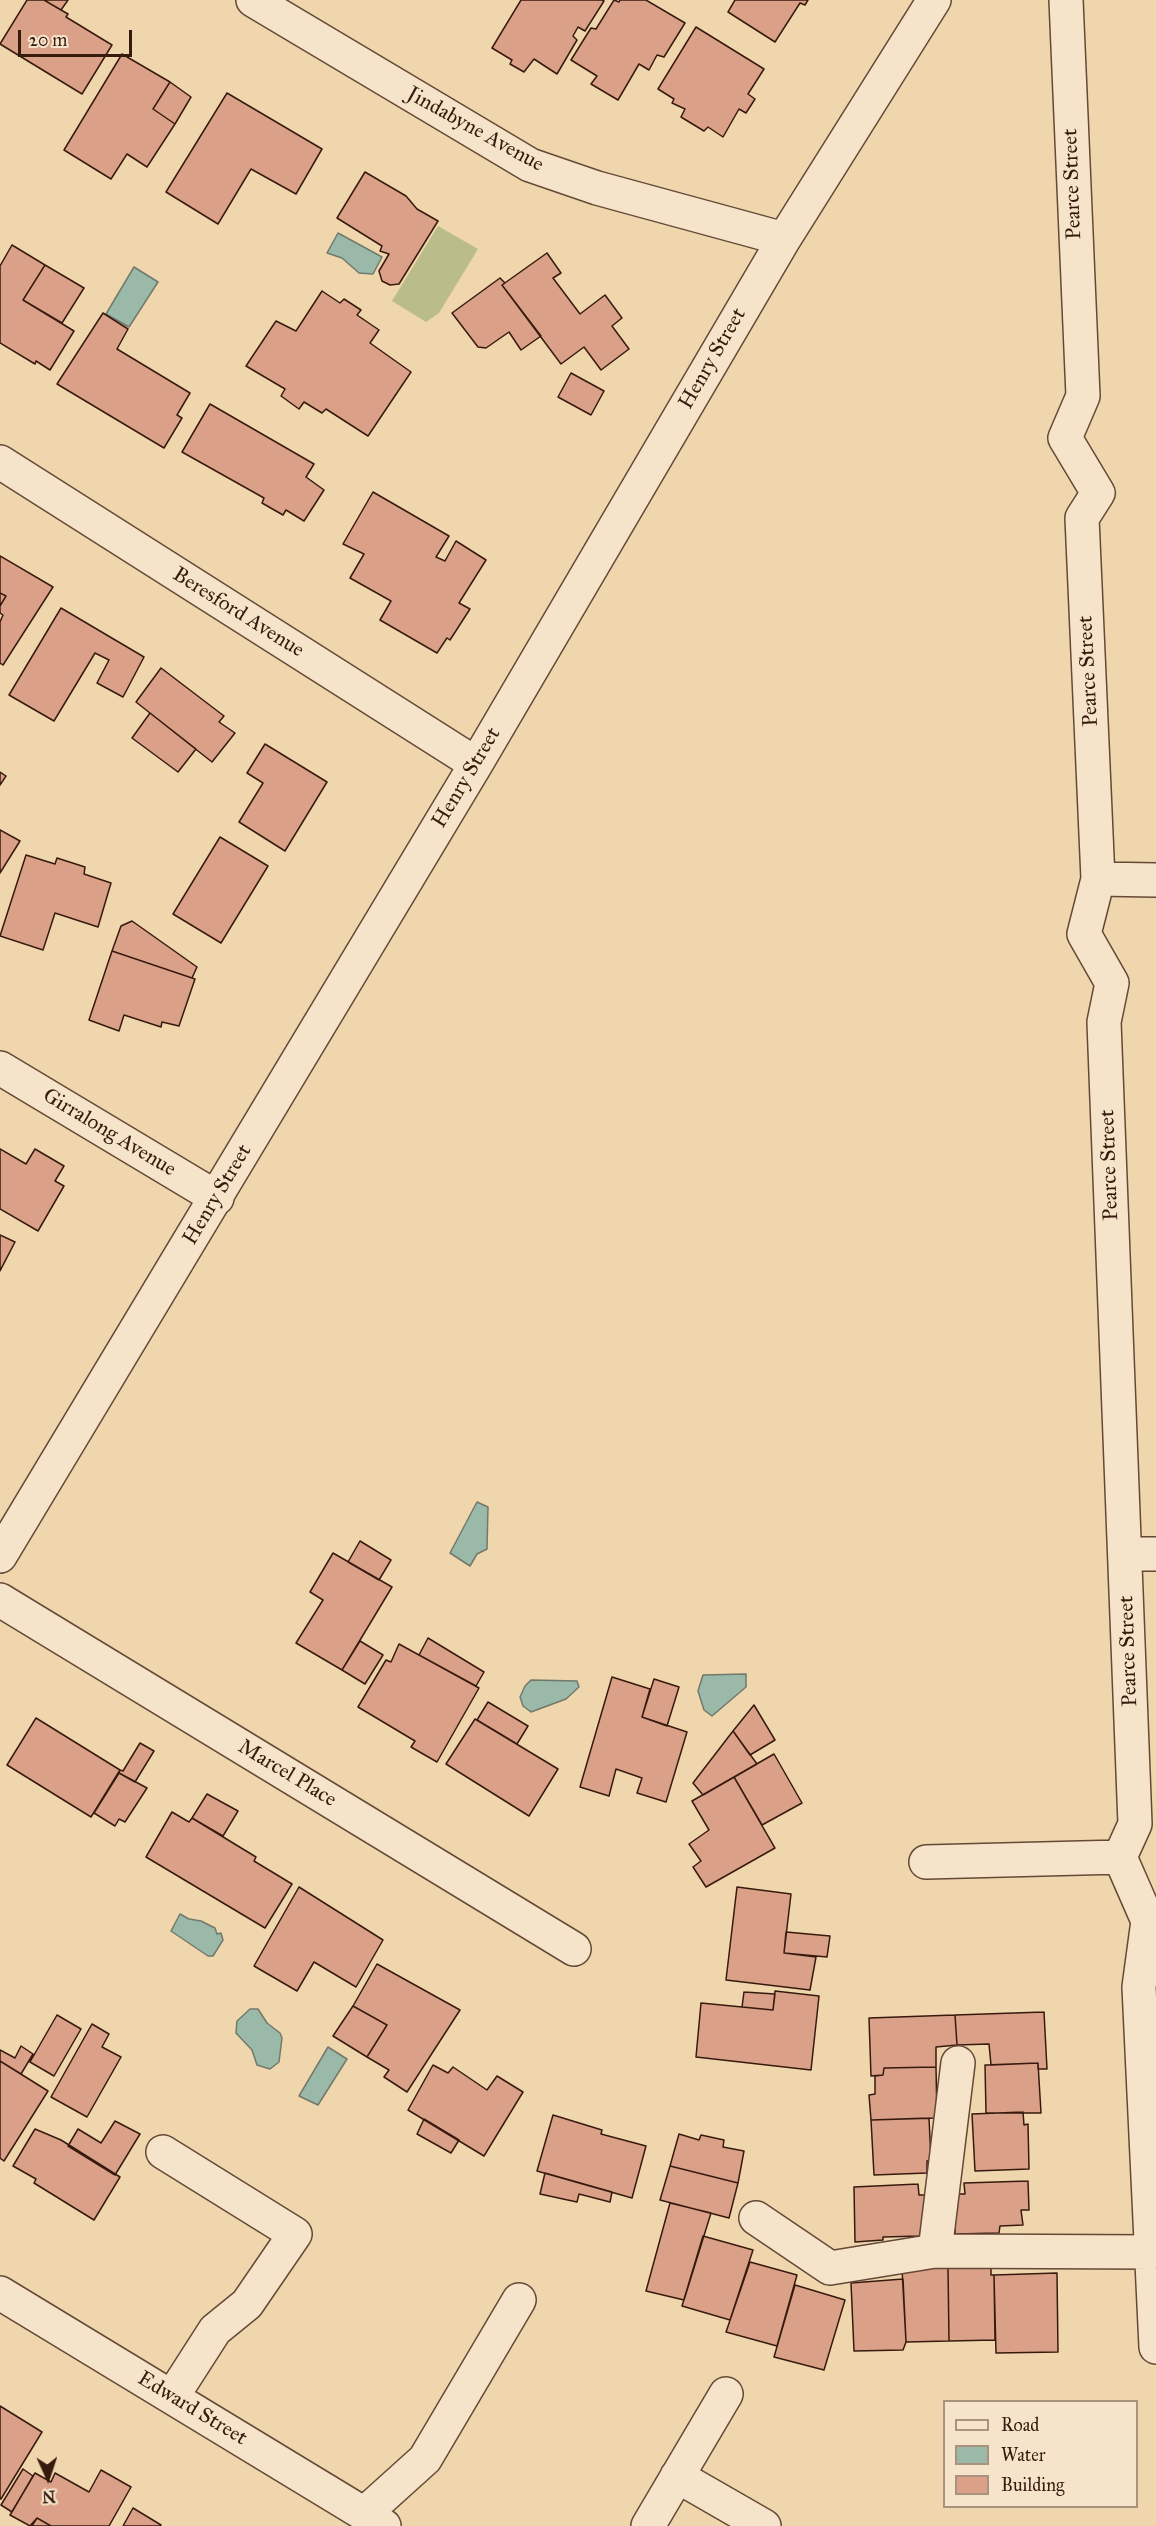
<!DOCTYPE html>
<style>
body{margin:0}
#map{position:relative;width:1156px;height:2526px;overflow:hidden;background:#efd6ad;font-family:"IM FELL Great Primer",serif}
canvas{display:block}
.legend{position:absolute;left:943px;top:2400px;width:195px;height:108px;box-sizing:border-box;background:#f5e4ca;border:2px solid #a9937f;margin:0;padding:8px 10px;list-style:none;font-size:18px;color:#371a0e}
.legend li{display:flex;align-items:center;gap:12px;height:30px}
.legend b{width:30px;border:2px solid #a9937f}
.north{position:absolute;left:18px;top:2448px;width:60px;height:60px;-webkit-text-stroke:4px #f5e4ca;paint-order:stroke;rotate:177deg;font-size:16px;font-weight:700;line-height:24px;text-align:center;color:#371a0e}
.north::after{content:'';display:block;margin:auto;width:21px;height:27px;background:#371a0e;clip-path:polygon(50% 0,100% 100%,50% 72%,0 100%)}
.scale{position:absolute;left:18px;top:30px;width:114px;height:27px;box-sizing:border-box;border:3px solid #371a0e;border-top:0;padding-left:8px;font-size:18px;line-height:21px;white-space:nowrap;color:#371a0e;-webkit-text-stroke:4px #f5e4ca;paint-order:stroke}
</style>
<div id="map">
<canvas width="1156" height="2526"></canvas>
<ul class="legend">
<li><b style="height:8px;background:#f5e4ca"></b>Road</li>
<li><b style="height:16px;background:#9ab9a9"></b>Water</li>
<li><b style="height:16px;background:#dba188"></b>Building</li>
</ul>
<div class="north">N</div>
<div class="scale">20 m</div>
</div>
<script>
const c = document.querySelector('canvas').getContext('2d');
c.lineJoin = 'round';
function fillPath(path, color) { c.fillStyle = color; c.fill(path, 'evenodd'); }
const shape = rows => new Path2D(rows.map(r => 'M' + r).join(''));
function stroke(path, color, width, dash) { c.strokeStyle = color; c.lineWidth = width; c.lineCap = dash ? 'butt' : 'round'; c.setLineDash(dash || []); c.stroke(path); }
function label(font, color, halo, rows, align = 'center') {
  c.font = font + ' "IM FELL Great Primer",serif'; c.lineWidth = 5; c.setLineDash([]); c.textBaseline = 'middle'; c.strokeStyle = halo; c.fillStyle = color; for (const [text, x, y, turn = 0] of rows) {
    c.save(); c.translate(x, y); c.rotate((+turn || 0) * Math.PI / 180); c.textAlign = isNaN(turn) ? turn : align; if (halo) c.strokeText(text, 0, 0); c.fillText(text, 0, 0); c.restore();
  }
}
fillPath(shape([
 [438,226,478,249,439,313,426,322,392,301]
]), '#babd89');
const water = shape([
 [338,233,382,257,373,274,359,273,342,258,327,253,338,233],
 [134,267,158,282,129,327,106,314,134,267],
 [477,1502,488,1507,487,1549,477,1554,470,1566,450,1553,477,1502],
 [746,1674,746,1687,712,1716,704,1710,698,1691,703,1675,746,1674],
 [531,1680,577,1681,579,1687,566,1699,531,1712,523,1706,520,1697,525,1686,531,1680],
 [180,1914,189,1919,201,1921,215,1928,217,1934,221,1933,223,1940,213,1956,208,1956,171,1931,180,1914],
 [250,2009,258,2009,267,2023,280,2033,282,2038,279,2062,270,2069,257,2065,252,2050,236,2033,237,2021,250,2009],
 [328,2047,347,2059,318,2105,299,2096,328,2047]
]);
fillPath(water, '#9ab9a9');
stroke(water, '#72796b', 1.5);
const building = shape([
 [27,0,44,0,68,14,66,17,112,45,82,94,0,44,27,0],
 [44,0,68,0,61,10,44,0],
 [521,0,602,0,604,1,585,31,578,27,573,36,577,40,557,74,534,59,524,72,510,64,512,60,492,48,521,0],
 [614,0,619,2,620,0,646,0,685,23,664,57,657,55,649,70,639,64,618,100,591,84,597,76,571,60,591,28,596,29,614,0],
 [735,0,808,0,805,5,800,3,775,42,728,12,735,0],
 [696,27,764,69,748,94,755,99,746,113,739,109,723,137,708,127,704,131,681,117,685,109,672,103,674,99,658,89,696,27],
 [122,54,170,82,153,109,175,124,147,167,127,154,111,179,64,150,122,54],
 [170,82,191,97,175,124,153,109,170,82],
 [227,93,322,149,296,194,251,169,218,224,166,192,227,93],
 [365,172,406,196,417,209,438,221,399,284,390,285,382,281,379,271,389,254,380,251,382,246,337,218,365,172],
 [12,245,45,265,23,300,74,331,50,370,36,361,35,364,0,343,0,266,12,245],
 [547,253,561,273,553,278,580,314,605,295,622,318,612,326,629,349,601,370,584,347,561,364,502,285,547,253],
 [45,265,84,288,62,323,23,300,45,265],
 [500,278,505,283,502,285,541,336,521,350,509,332,486,348,478,347,452,313,500,278],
 [322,291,340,303,344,299,361,310,357,315,379,330,370,343,411,372,368,436,326,409,322,413,304,402,299,409,281,396,285,389,246,366,276,321,296,331,322,291],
 [103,313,128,329,117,349,190,393,177,415,182,418,164,448,57,384,103,313],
 [571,373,604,391,591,415,558,397,571,373],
 [210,404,314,464,306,477,324,490,304,521,286,510,283,515,262,503,264,498,182,452,210,404],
 [373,492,449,536,436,557,445,561,456,541,486,560,459,603,470,609,450,640,447,638,437,653,380,620,391,601,350,578,364,554,343,544,373,492],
 [0,556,53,587,3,665,0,663,0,622,3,615,0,613,0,606,6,596,0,593,0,556],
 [0,593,6,596,0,606,0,593],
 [61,608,144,657,123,697,97,683,109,660,95,653,54,721,9,695,61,608],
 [161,668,224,716,219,722,235,733,212,762,136,702,161,668],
 [150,713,196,749,178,772,132,738,150,713],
 [265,744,327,782,285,851,239,822,263,783,247,773,265,744],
 [0,772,6,776,0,785,0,772],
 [0,830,20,841,0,873,0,830],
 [220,837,268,866,221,943,173,914,220,837],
 [26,855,55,864,57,858,85,867,84,874,111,883,98,927,55,913,43,950,0,936,26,855],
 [132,921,197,967,192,978,112,951,121,926,132,921],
 [112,951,195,979,179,1026,162,1022,161,1027,124,1015,119,1031,89,1020,112,951],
 [0,1149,26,1164,35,1149,64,1166,55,1181,64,1186,38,1231,0,1209,0,1149],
 [0,1235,15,1242,0,1271,0,1235],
 [360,1541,391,1560,379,1580,348,1562,360,1541],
 [333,1553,392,1587,342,1670,296,1643,323,1600,310,1592,333,1553],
 [428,1638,484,1672,476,1686,419,1655,428,1638],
 [360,1641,383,1655,365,1684,342,1670,360,1641],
 [399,1644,479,1688,437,1762,411,1747,415,1741,358,1707,386,1660,391,1662,399,1644],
 [612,1677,650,1689,642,1717,687,1732,666,1802,637,1793,642,1778,616,1769,609,1796,580,1787,612,1677],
 [654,1679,679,1687,667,1726,642,1717,654,1679],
 [488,1702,528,1726,517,1744,477,1720,488,1702],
 [754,1705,775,1740,750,1755,733,1731,754,1705],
 [36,1718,120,1770,91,1817,7,1765,36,1718],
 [475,1719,558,1769,529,1816,446,1764,475,1719],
 [733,1731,757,1764,703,1795,693,1783,733,1731],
 [140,1743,154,1751,135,1782,119,1773,120,1770,123,1771,140,1743],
 [774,1754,802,1803,762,1825,734,1777,774,1754],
 [119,1773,147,1788,125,1822,119,1819,115,1826,94,1813,119,1773],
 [734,1777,775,1848,706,1887,693,1867,701,1861,689,1844,709,1830,692,1801,734,1777],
 [207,1794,238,1811,223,1836,192,1818,207,1794],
 [172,1812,189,1822,192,1818,256,1857,254,1861,292,1884,265,1928,146,1857,172,1812],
 [299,1887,383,1940,356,1987,314,1962,297,1991,254,1966,299,1887],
 [737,1887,791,1894,784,1953,816,1957,810,1990,726,1980,737,1887],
 [786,1932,830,1936,827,1957,784,1953,786,1932],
 [377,1964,460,2010,407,2092,384,2077,389,2070,367,2057,387,2025,353,2006,377,1964],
 [775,1991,819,1996,811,2070,696,2057,701,2003,773,2010,775,1991],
 [744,1992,775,1994,773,2010,742,2007,744,1992],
 [353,2006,387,2025,367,2057,333,2036,353,2006],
 [1044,2012,1047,2069,1038,2069,1038,2063,991,2065,989,2044,957,2045,955,2015,1044,2012],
 [57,2015,81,2029,54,2076,30,2062,57,2015],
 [955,2015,957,2045,936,2047,936,2067,884,2068,883,2075,871,2076,869,2018,955,2015],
 [92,2024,109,2034,102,2047,121,2057,87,2117,51,2097,92,2024],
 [21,2046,33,2054,21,2074,0,2061,0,2050,15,2058,21,2046],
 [0,2061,48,2091,4,2161,0,2158,0,2061],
 [1038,2063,1041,2113,986,2113,985,2065,1038,2063],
 [433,2065,448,2073,453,2067,487,2090,497,2076,523,2092,484,2156,408,2110,433,2065],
 [936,2067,937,2118,871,2120,869,2095,875,2094,875,2076,883,2075,884,2068,936,2067],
 [1023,2112,1024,2125,1028,2124,1029,2169,975,2171,972,2114,1023,2112],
 [553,2115,602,2130,601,2134,646,2146,632,2198,537,2171,553,2115],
 [929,2118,931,2160,927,2161,927,2173,874,2175,871,2120,929,2118],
 [424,2119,459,2140,451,2153,417,2134,424,2119],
 [115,2121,140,2134,115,2175,68,2146,78,2129,101,2143,115,2121],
 [35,2129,61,2140,120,2177,94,2220,34,2183,36,2179,13,2166,35,2129],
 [679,2134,699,2140,701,2135,724,2140,723,2147,744,2151,738,2183,670,2166,679,2134],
 [670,2166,738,2183,729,2218,660,2200,670,2166],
 [545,2173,612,2192,610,2202,579,2194,577,2202,540,2194,545,2173],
 [1028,2181,1029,2210,1021,2210,1023,2225,1000,2226,999,2233,955,2234,955,2194,965,2194,964,2183,1028,2181],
 [918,2184,919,2195,929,2195,924,2231,920,2232,920,2236,883,2237,883,2240,855,2242,854,2187,918,2184],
 [670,2203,711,2213,684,2300,646,2291,670,2203],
 [703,2236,753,2250,730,2320,682,2306,703,2236],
 [750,2262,797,2275,777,2346,726,2332,750,2262],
 [991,2266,991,2275,994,2275,995,2340,949,2341,948,2267,991,2266],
 [948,2267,949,2341,906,2342,902,2269,948,2267],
 [1057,2273,1058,2352,996,2353,994,2275,1057,2273],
 [903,2279,906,2342,903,2350,854,2351,851,2283,903,2279],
 [795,2285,845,2300,824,2370,774,2357,795,2285],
 [0,2406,42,2432,1,2499,0,2499,0,2406],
 [23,2469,33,2476,12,2512,1,2505,23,2469],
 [101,2470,131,2487,109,2526,51,2526,37,2518,30,2526,10,2515,35,2473,51,2482,55,2473,89,2492,101,2470],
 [133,2508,161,2525,160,2526,123,2526,133,2508],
 [37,2518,51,2526,32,2526,37,2518]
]);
fillPath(building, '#dba188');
stroke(building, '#371a0e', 1.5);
const minor = shape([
 [253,0,530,165,597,188,784,239],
 [1066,0,1083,396,1065,438,1098,493,1082,518,1098,879,1084,934,1112,983,1104,1022,1135,1824,1120,1857,1148,1921,1139,1987,1156,2347],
 [0,462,476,764],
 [1098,879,1156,880],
 [0,1068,217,1198],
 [1125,1554,1156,1554],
 [0,1556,476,764,784,239,934,0],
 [0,1600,574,1949],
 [926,1862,1120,1857],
 [163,2152,295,2234,247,2304,215,2330,172,2397],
 [756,2218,830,2268,935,2251,1152,2252],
 [935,2251,958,2063],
 [0,2293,384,2526],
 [677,2476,764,2526],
 [364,2514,425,2459,519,2300],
 [648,2526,726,2394]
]);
stroke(minor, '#654936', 36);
stroke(minor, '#f5e4ca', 33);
label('21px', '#371a0e', '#f5e4ca', [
 ["Jindabyne Avenue",475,130,29],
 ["Pearce Street",1073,184,-92],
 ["Henry Street",713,359,-60],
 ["Beresford Avenue",238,613,32],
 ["Pearce Street",1089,671,-93],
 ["Henry Street",467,778,-59],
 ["Girralong Avenue",109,1133,31],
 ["Pearce Street",1110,1165,-92],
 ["Henry Street",218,1195,-59],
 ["Pearce Street",1129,1651,-92],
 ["Marcel Place",287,1774,31],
 ["Edward Street",192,2409,31]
]);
</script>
